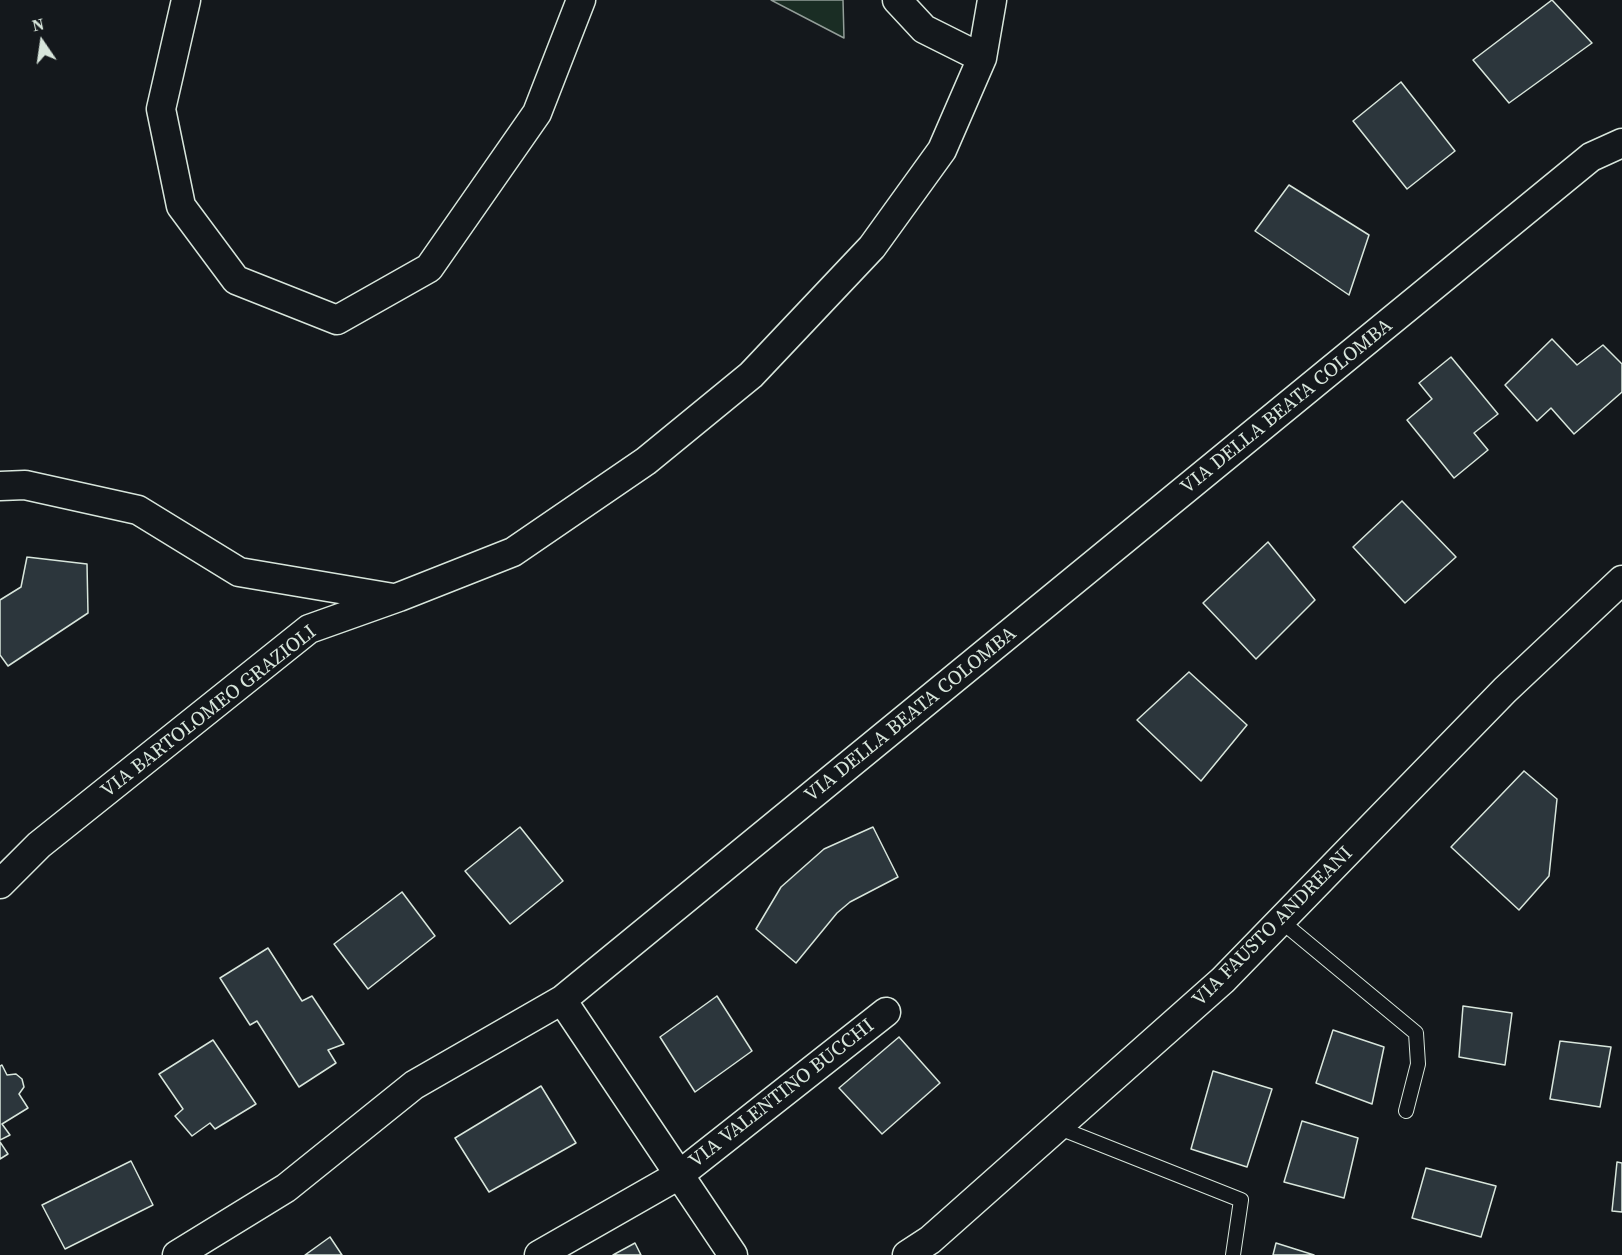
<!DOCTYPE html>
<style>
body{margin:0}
#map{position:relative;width:1622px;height:1255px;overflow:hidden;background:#14181c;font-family:"Source Serif 4",serif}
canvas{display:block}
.north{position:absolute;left:12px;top:12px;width:60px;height:60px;-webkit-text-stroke:4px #14181c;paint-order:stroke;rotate:347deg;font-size:16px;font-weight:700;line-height:24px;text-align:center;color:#d8e6dc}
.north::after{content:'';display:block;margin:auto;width:21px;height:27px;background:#d8e6dc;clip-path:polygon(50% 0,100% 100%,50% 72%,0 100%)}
</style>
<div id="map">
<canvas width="1622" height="1255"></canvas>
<div class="north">N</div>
</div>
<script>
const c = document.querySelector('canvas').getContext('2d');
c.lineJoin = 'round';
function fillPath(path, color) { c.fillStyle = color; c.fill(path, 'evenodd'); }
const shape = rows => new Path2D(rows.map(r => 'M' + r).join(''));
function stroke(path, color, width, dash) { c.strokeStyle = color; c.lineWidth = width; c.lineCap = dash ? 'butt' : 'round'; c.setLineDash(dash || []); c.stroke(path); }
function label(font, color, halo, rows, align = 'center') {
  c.font = font + ' "Source Serif 4",serif'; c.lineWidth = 4.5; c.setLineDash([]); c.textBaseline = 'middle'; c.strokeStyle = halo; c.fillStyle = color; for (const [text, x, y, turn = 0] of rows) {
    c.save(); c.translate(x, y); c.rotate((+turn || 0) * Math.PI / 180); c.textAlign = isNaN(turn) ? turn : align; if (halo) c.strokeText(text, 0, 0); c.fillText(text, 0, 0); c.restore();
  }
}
const green = shape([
 [771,0,843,0,844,38,771,0]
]);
fillPath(green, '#1a2d24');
stroke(green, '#939e99', 1.5);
const building = shape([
 [1552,0,1592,43,1509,103,1473,60,1552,0],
 [1401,82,1455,151,1407,189,1353,121,1401,82],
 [1289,185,1369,235,1349,295,1255,231,1289,185],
 [1552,339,1577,365,1603,345,1622,364,1622,392,1574,434,1551,408,1537,421,1505,385,1552,339],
 [1451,357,1498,414,1474,433,1488,450,1454,478,1407,420,1432,399,1419,383,1451,357],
 [1402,501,1456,557,1405,603,1353,547,1402,501],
 [1268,542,1315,600,1256,659,1203,603,1268,542],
 [27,557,87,564,88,613,8,666,0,655,0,600,21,587,27,557],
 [1189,672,1247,725,1201,781,1137,720,1189,672],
 [1524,771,1557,799,1549,876,1519,910,1451,847,1524,771],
 [520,827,563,881,510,924,465,871,520,827],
 [873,827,898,877,850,902,837,913,796,963,756,929,781,887,824,849,873,827],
 [402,892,435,936,368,989,334,944,402,892],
 [268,948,302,1001,312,996,344,1044,328,1050,336,1063,299,1087,257,1021,250,1025,220,978,268,948],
 [717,996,752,1051,695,1092,660,1037,717,996],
 [1463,1006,1512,1013,1505,1065,1459,1057,1463,1006],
 [1333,1030,1384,1047,1372,1104,1316,1083,1333,1030],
 [899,1037,940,1083,882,1134,839,1088,899,1037],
 [213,1040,256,1104,215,1129,210,1123,192,1136,175,1116,183,1109,159,1074,213,1040],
 [1560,1041,1611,1047,1600,1107,1550,1099,1560,1041],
 [2,1065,7,1075,16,1074,22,1079,24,1087,19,1094,28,1108,2,1124,10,1135,0,1140,0,1066,2,1065],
 [1213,1071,1272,1089,1247,1167,1191,1149,1213,1071],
 [541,1086,576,1143,489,1192,455,1138,541,1086],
 [1302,1121,1358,1138,1344,1198,1284,1182,1302,1121],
 [0,1142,8,1154,0,1159,0,1142],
 [131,1161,153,1205,65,1249,42,1205,131,1161],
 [1617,1162,1622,1163,1622,1212,1612,1211,1617,1162],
 [1426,1168,1496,1186,1481,1237,1412,1218,1426,1168],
 [330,1237,342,1255,305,1255,330,1237],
 [635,1243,641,1255,613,1255,635,1243],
 [1276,1243,1314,1255,1273,1255,1276,1243]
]);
fillPath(building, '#2c363c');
stroke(building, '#d8e6dc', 1.5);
const service = shape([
 [1281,921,1416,1033,1418,1064,1406,1111],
 [1057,1127,1241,1200,1233,1255]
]);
const minor = shape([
 [186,0,161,109,181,206,236,280,337,320,429,268,537,113,581,0],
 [897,0,924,29,982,58],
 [0,486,25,485,138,510,239,572,393,598],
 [0,884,39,845,309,629,399,597,513,552,646,461,751,375,872,247,942,150,982,58,992,0],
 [562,1000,733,1255],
 [177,1255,286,1188,414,1085,562,1000,1591,157,1622,143],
 [539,1255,679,1175,886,1012],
 [907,1255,930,1240,1223,980,1505,690,1622,580]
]);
stroke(service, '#d8e6dc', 16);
stroke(minor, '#d8e6dc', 31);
stroke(service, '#14181c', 14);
stroke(minor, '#14181c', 28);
label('20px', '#d8e6dc', '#14181c', [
 ["VIA DELLA BEATA COLOMBA",1287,407,-39],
 ["VIA BARTOLOMEO GRAZIOLI",209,712,-38],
 ["VIA DELLA BEATA COLOMBA",911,715,-39],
 ["VIA FAUSTO ANDREANI",1273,927,-45],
 ["VIA VALENTINO BUCCHI",782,1094,-38]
]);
</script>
